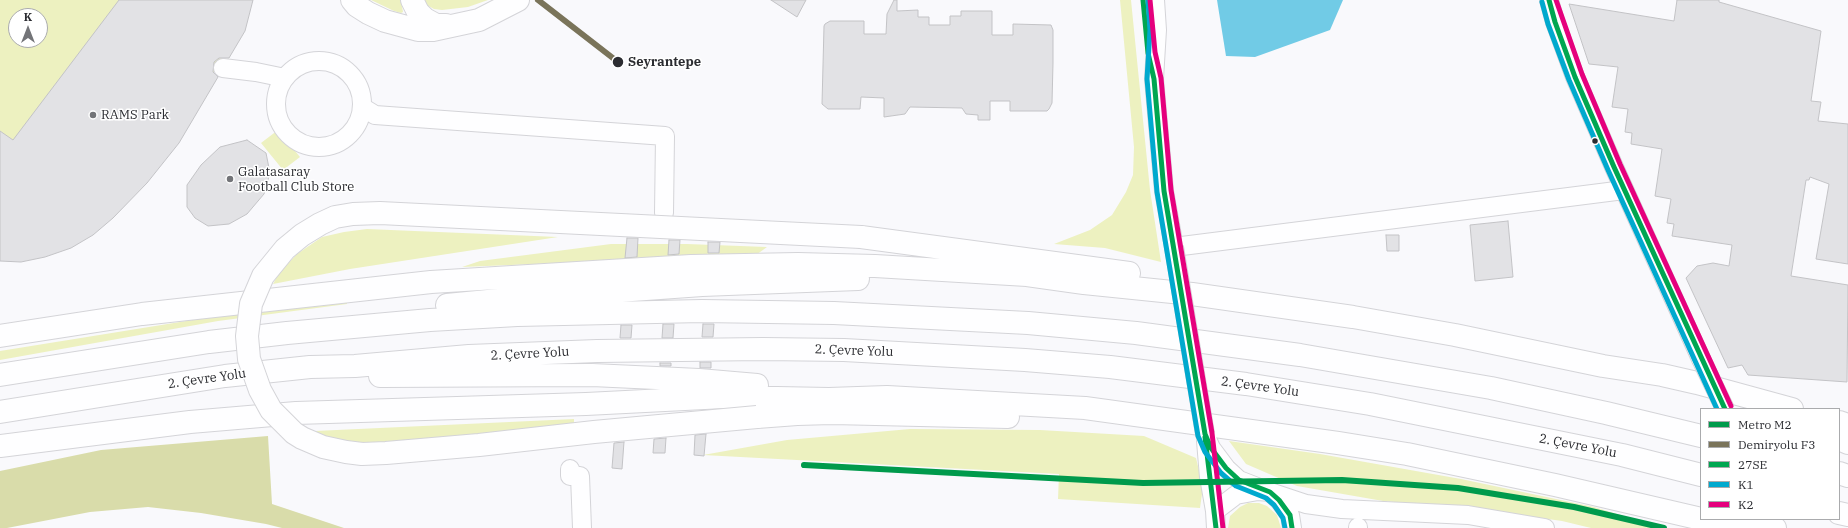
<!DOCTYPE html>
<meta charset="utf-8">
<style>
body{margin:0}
#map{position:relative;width:1848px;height:528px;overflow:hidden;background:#f9f9fc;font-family:"IBM Plex Serif",serif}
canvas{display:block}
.legend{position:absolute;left:1700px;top:408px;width:140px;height:112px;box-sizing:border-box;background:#fff;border:1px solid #aaabad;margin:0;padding:5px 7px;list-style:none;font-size:12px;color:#2b2c31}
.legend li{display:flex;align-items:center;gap:8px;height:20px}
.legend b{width:20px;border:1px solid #aaabad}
.north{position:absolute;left:8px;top:8px;width:40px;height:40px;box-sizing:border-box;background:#fff;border:1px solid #aaabad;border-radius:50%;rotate:0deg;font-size:11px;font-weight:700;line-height:16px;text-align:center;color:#2b2c31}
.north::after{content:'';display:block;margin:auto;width:14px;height:18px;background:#737478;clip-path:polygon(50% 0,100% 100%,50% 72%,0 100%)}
</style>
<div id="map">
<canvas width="1848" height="528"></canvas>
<ul class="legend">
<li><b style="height:5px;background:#009a4c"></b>Metro M2</li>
<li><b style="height:5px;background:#7a745a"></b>Demiryolu F3</li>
<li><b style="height:5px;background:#00a651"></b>27SE</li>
<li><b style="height:5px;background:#00a9ce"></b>K1</li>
<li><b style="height:5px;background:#e5007d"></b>K2</li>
</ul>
<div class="north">K</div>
</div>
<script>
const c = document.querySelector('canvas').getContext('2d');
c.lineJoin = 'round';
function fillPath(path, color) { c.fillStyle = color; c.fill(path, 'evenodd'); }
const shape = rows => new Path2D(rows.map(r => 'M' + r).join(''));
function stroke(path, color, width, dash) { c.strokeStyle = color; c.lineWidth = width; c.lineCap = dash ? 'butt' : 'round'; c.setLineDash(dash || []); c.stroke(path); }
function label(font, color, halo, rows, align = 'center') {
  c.font = font + ' "IBM Plex Serif",serif'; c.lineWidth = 3; c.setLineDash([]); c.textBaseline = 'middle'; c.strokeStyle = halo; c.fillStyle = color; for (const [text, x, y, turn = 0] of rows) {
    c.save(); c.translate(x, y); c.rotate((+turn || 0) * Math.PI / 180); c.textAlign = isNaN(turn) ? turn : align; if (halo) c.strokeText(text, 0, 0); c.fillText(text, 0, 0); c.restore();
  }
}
fillPath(shape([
 [0,0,242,0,227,51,200,95,0,250],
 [16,16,40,16,40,40,16,40],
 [371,0,401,0,403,12,401,13,394,11],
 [423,0,488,0,468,7,442,10,434,9,425,4],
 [1120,0,1131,0,1150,190,1161,262,1105,248,1054,244,1090,230,1112,215,1126,192,1133,175,1134,147],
 [278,130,300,157,283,170,261,143],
 [367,229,558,237,350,269,273,284,279,273,297,254,322,237,344,232],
 [611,244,687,244,767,247,756,255,462,267,480,261],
 [346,299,347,304,218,321,0,360,0,351,211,317],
 [574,419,574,424,467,438,355,444,329,439,315,431],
 [910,429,1040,430,1144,436,1196,458,1203,487,1200,508,1058,499,1059,474,703,455,787,440],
 [1229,441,1320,454,1461,479,1594,507,1663,528,1591,528,1562,521,1477,509,1383,501,1297,486,1246,464],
 [1248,503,1259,503,1267,506,1277,515,1281,528,1228,528,1230,516,1240,507]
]), '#edf1c0');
fillPath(shape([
 [268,436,272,504,344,528,282,528,266,524,201,513,148,507,90,512,7,528,0,528,0,471,101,450]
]), '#d9dcaa');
fillPath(shape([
 [1217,0,1343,0,1330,30,1255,57,1226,56]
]), '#71cbe6');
const building = shape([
 [119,0,253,0,245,31,229,58,219,58,214,62,213,72,218,77,179,143,147,183,113,218,93,235,71,248,45,257,21,262,0,261,0,131,13,140,119,0],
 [771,0,806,0,797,17,771,0],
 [894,0,897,0,897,11,918,10,918,17,929,17,929,25,950,25,950,16,961,16,961,11,992,11,992,35,1013,35,1013,24,1051,25,1053,30,1053,63,1052,103,1049,109,1047,111,1010,111,1010,101,990,101,990,120,978,120,978,115,966,114,962,108,910,107,905,114,884,117,884,98,861,97,860,109,828,109,822,104,824,26,825,24,830,21,864,21,864,34,886,34,887,14,894,0],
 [1677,0,1719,0,1719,2,1821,31,1811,101,1821,102,1818,121,1848,124,1848,264,1816,259,1829,184,1810,177,1809,180,1806,180,1791,276,1848,285,1847,382,1748,375,1742,365,1728,368,1686,278,1697,266,1713,263,1729,266,1732,245,1672,236,1674,224,1667,223,1671,199,1655,196,1662,149,1631,144,1632,133,1625,132,1628,109,1612,107,1618,67,1589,64,1569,4,1674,21,1677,0],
 [247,140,266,153,270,173,264,194,247,214,229,224,208,226,195,218,187,207,187,185,201,165,220,147,247,140],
 [1508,221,1513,277,1475,281,1470,225,1508,221],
 [1386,235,1399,235,1399,251,1387,251,1386,235],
 [627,238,638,238,637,257,625,258,627,238],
 [669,240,680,240,679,254,668,255,669,240],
 [708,242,720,242,719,253,708,253,708,242],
 [663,324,674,324,673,338,662,338,663,324],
 [703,324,714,324,713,337,702,337,703,324],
 [621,325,632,325,631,338,620,338,621,325],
 [700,362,711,362,711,368,700,368,700,362],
 [660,363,671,363,671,366,660,366,660,363],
 [706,434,704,456,694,455,695,435,706,434],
 [666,438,665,453,653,453,654,439,666,438],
 [624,442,622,469,612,468,614,443,624,442]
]);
fillPath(building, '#e2e2e5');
stroke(building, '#c3c3c6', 1);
const minor = shape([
 [1155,0,1157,30,1154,79,1164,191,1174,247,1624,190],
 [1549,0,1555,22,1575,77,1614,167,1701,359],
 '276 104a43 43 0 1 1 86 0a43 43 0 1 1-86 0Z',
 [223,68,256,72,285,78],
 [362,107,375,115,665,136,664,213],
 [1205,434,1211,448,1226,468,1239,480,1270,492,1279,500,1290,515,1292,528],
 [1206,441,1209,477,1215,511,1216,528],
 [570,469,570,476,580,476,582,528],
 [1215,511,1236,495,1258,491,1270,492,1306,504,1342,509,1468,515,1545,528],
 [1358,527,1358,528]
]);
const major = shape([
 [352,0,357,6,368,13,385,21,418,30,433,30,479,20,518,0],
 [412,0,418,12,425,19,436,25,446,25]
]);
const highway = shape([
 [861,237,1129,273],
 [447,305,519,298,702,285,858,279],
 [0,336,142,314,431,282,691,266,798,264,875,266,1027,275,1084,283,1192,294,1353,317,1455,335,1603,366,1662,375,1697,383,1792,409],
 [0,375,209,342,287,333,430,320,517,315,702,311,834,313,1028,323,1136,333,1300,355,1491,388,1606,413,1701,436],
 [380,376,592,375,699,380,757,385],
 [0,412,225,376,310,367,355,366,469,356,597,351,763,349,844,350,1025,360,1110,367,1246,384,1370,404,1622,455,1701,475],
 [757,417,797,414,832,413,1008,417],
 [1839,422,1848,425],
 [1839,439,1848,443],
 [0,446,190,422,296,413,586,404,724,397,829,399,887,397,1085,408,1338,443,1407,454,1555,485,1740,528],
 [1839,473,1848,476],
 [1839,513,1848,515],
 [1742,519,1775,528]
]);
stroke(minor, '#d4d4d8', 20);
stroke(major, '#d4d4d8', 24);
stroke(highway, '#d4d4d8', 24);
stroke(minor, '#fefeff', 18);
stroke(major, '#fefeff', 22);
stroke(highway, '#fefeff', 22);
const minorBridge = shape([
 [1174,247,1205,434],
 [1701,359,1725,409]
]);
const highwayBridge = shape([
 [757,417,594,432,479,445,386,453,362,454,346,452,323,447,302,438,294,433,271,410,260,390,249,359,247,336,251,304,263,276,285,249,302,235,320,224,335,217,353,214,380,213,861,237]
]);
stroke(minorBridge, '#d4d4d8', 20, []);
stroke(highwayBridge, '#d4d4d8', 24, []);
stroke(minorBridge, '#fefeff', 18);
stroke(highwayBridge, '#fefeff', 22);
stroke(shape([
 [1143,0,1148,53,1154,79,1164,191,1205,434,1211,448,1226,468,1239,480,1270,492,1279,500,1290,515,1292,528],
 [1549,0,1555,22,1575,77,1614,167,1725,409],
 [1205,437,1216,528]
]), '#00a651', 5);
stroke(shape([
 [1148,0,1150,30,1147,79,1157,192,1198,436,1205,452,1221,473,1236,486,1266,498,1274,505,1283,518,1285,528],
 [1542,2,1548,24,1569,80,1608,170,1717,409]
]), '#00a9ce', 5);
stroke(shape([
 [1150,0,1155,52,1161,78,1171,190,1212,433,1223,528],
 [1556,0,1582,74,1620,164,1731,406]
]), '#e5007d', 5);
stroke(shape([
 [538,0,618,62]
]), '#7a745a', 6);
stroke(shape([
 [804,465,1143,483,1342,480,1458,488,1574,507,1664,528]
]), '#009a4c', 6);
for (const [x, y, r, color] of [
 [618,62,6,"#2b2c31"],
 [93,115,4,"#737478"],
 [1595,141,3.5,"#2b2c31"],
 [230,179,4,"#737478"]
]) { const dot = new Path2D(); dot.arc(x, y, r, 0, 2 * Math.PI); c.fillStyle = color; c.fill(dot); stroke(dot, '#fff', 1.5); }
label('bold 13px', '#2b2c31', '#fff', [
 ["Seyrantepe",628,62]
], 'left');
label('13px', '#2b2c31', '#fff', [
 ["RAMS Park",101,115],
 ["Galatasaray",238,172],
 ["Football Club Store",238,187]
], 'left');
label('13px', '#2b2c31', '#fff', [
 ["2. Çevre Yolu",854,351,2],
 ["2. Çevre Yolu",530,354,-3],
 ["2. Çevre Yolu",207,379,-8],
 ["2. Çevre Yolu",1260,387,8],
 ["2. Çevre Yolu",1578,446,11]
]);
</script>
